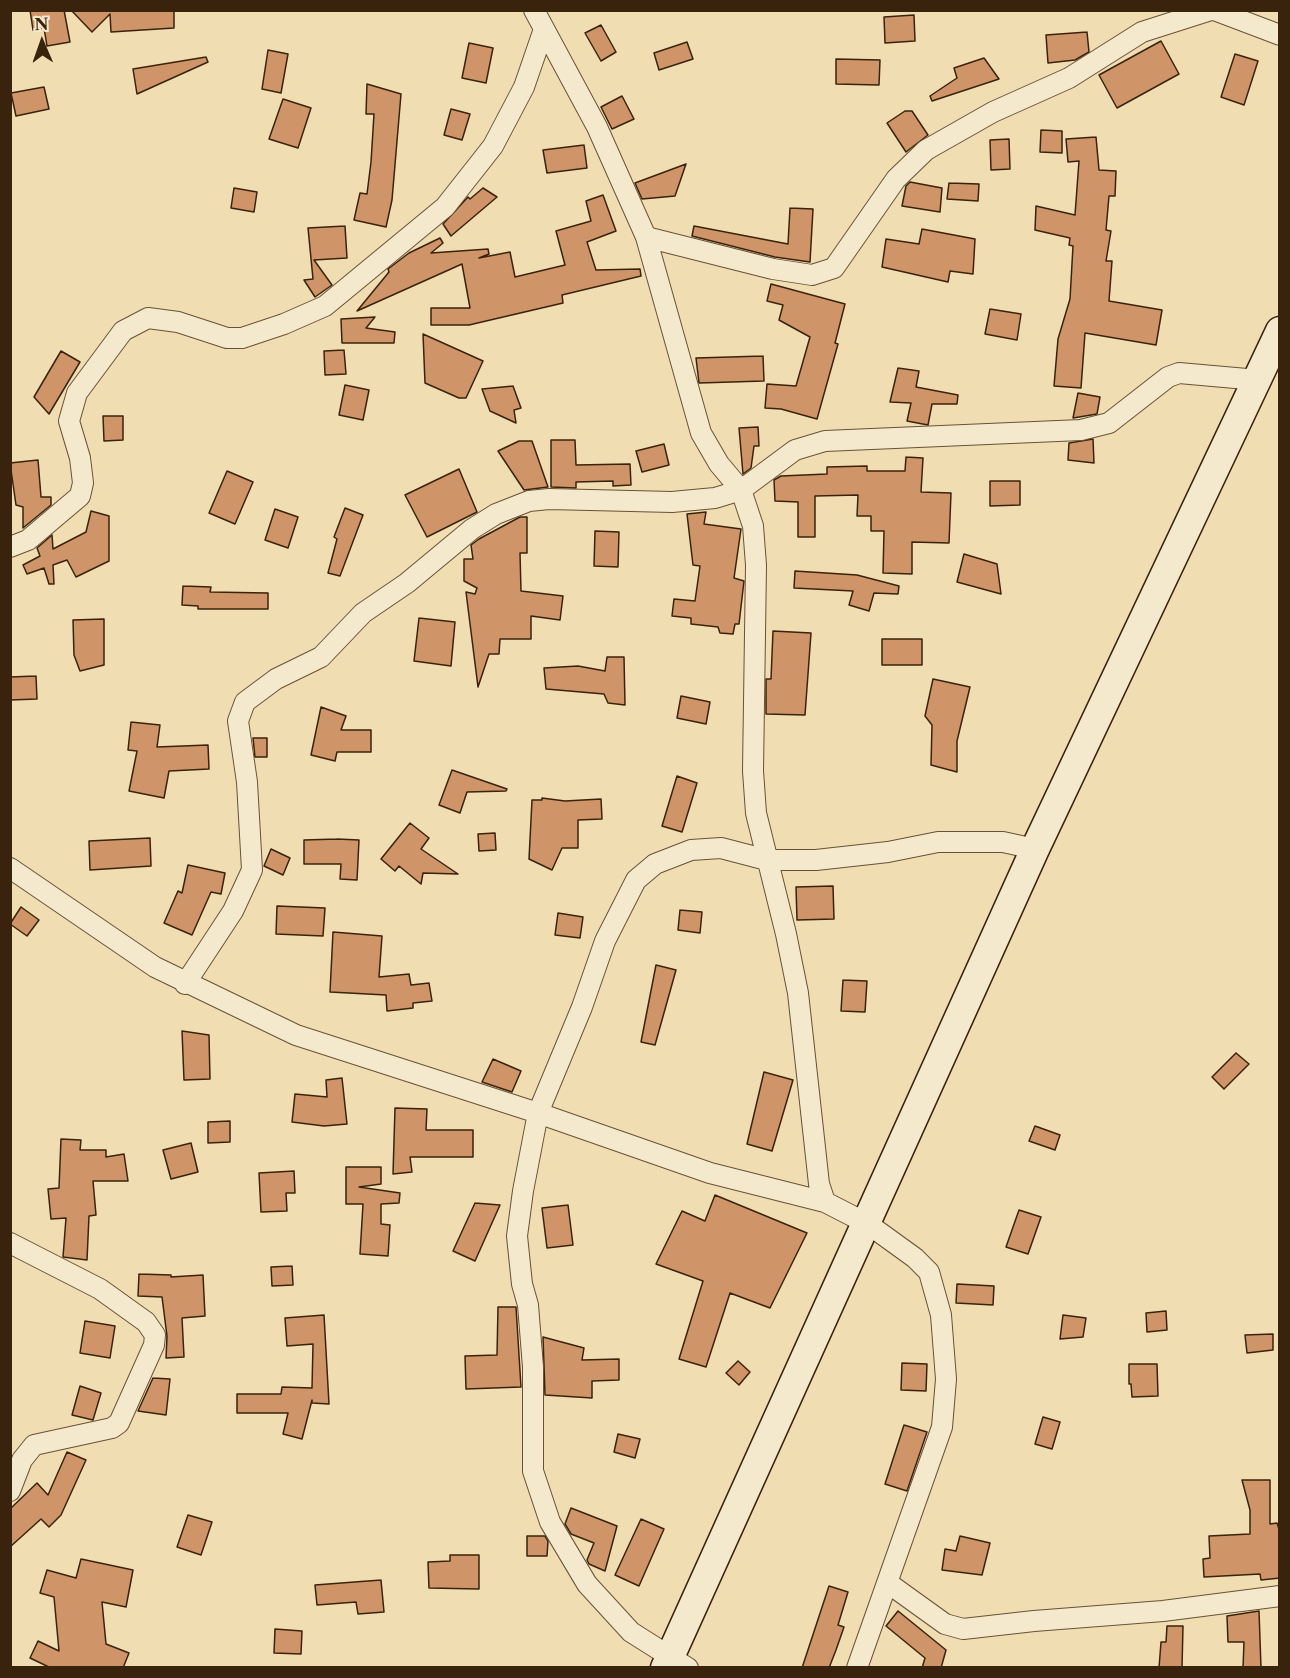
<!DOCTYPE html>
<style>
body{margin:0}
#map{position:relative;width:1290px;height:1678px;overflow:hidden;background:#f0ddb2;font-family:"Libre Caslon Text",serif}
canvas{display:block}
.frame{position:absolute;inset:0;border:12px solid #3a230c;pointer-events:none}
.north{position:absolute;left:12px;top:12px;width:60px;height:60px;-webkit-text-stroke:4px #f5e9cd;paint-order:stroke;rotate:358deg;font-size:16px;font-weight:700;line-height:24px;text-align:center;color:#3a230c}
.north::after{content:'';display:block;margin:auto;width:21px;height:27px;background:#3a230c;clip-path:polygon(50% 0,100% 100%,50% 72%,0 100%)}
</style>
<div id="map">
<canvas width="1290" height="1678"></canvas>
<div class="frame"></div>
<div class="north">N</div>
</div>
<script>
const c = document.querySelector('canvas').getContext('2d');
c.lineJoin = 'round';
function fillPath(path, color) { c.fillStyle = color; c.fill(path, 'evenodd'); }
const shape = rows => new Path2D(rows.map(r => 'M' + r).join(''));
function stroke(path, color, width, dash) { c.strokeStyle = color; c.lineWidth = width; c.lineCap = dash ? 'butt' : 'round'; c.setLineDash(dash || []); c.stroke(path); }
const building = shape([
 [30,10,64,10,70,42,47,46,44,28,33,30,30,10],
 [71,10,174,10,174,28,111,32,110,14,92,32,71,10],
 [914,15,915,41,885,43,884,17,914,15],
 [601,25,616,52,601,61,585,33,601,25],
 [1087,32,1089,52,1075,60,1048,63,1046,35,1087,32],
 [1161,41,1179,74,1117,108,1099,75,1161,41],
 [687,42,693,59,659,70,654,53,687,42],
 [469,43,493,48,486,83,462,78,469,43],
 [268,50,288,54,281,93,262,89,268,50],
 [1235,54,1258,61,1244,105,1221,97,1235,54],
 [206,57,208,62,137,94,133,69,206,57],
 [984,58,999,79,932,101,930,96,957,78,954,68,984,58],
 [836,59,880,60,879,85,836,84,836,59],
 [367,84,401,94,392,200,386,227,354,220,360,193,367,194,371,162,374,114,366,114,367,84],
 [44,87,49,109,16,116,11,93,44,87],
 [622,96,634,119,612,129,601,107,622,96],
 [283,99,311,108,298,148,269,139,283,99],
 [451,109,470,114,462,140,444,135,451,109],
 [905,111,912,111,928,135,906,152,887,123,905,111],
 [1041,130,1062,131,1062,153,1040,152,1041,130],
 [1096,137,1099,170,1116,171,1115,196,1109,196,1106,230,1111,231,1106,261,1112,261,1109,301,1162,310,1156,345,1085,333,1081,388,1054,386,1058,339,1070,299,1073,246,1069,245,1070,238,1035,230,1036,206,1075,215,1079,161,1068,162,1066,139,1096,137],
 [1009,139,1010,169,991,170,990,140,1009,139],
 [584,145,587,168,547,173,543,150,584,145],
 [686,164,675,196,642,199,635,183,686,164],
 [910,182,942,188,940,212,902,206,906,186,910,182],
 [949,183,979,184,978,201,947,199,949,183],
 [234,188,257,192,254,212,231,208,234,188],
 [483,188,497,197,451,236,443,224,468,197,470,199,483,188],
 [603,195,616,231,587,242,596,270,640,269,641,276,562,295,563,303,469,325,431,325,431,308,470,308,462,264,357,311,389,272,388,269,409,253,440,238,443,243,431,253,488,249,489,254,479,258,510,252,515,277,565,265,556,231,591,221,586,201,603,195],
 [790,208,813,209,810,262,775,257,692,236,694,226,788,244,790,208],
 [345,226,347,258,314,260,332,285,315,297,304,280,313,279,308,228,345,226],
 [922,229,975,239,973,274,950,271,948,282,882,267,886,239,919,244,922,229],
 [771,284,845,304,835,343,838,344,817,419,781,409,765,408,767,384,796,386,810,337,779,320,783,305,767,301,771,284],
 [990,309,1021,314,1017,340,985,334,990,309],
 [375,317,366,328,395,332,394,343,342,343,341,319,375,317],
 [423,334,483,361,466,398,459,398,425,383,423,334],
 [344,350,346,374,325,375,324,351,344,350],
 [61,351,80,362,49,414,34,397,61,351],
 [763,356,764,381,699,383,696,358,763,356],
 [898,368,919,371,916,387,958,395,957,404,932,404,928,425,907,421,911,403,890,402,898,368],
 [345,385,369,390,363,420,339,415,345,385],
 [513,386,521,408,514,410,516,423,490,411,482,389,513,386],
 [1078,393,1100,397,1097,414,1073,418,1078,393],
 [103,416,123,416,123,440,104,441,103,416],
 [758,427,759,446,754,446,751,468,743,474,739,428,758,427],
 [1093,439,1094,463,1068,460,1069,443,1093,439],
 [551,440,575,440,576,465,630,464,631,485,613,486,613,481,576,482,576,488,551,487,551,440],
 [519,441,532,441,548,487,524,490,498,451,519,441],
 [664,444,669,465,642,472,636,451,664,444],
 [906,457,923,458,921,492,951,493,949,543,912,542,912,574,883,573,884,531,871,531,871,516,857,516,858,495,815,496,815,537,798,537,798,502,775,501,774,480,781,476,827,474,827,467,867,466,867,471,905,471,906,457],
 [38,460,41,497,51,497,51,505,23,528,23,507,16,505,10,463,38,460],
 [459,469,477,512,427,537,405,495,459,469],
 [227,471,253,482,235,524,209,513,227,471],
 [990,481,1020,481,1020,505,990,506,990,481],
 [345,508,363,515,340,576,328,573,337,539,334,537,345,508],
 [275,509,298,517,288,548,265,540,275,509],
 [91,511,109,516,109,561,76,577,67,560,53,565,54,584,49,584,44,568,27,574,23,565,40,556,37,548,52,535,53,549,86,532,91,511],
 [706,512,704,524,741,529,734,578,744,581,739,624,735,624,733,634,720,633,718,627,691,624,691,618,672,616,674,599,695,601,700,566,693,565,687,514,706,512],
 [520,517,527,517,527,553,520,553,521,591,563,596,560,620,531,616,531,639,500,639,499,654,489,654,478,687,466,592,475,594,477,588,464,581,464,559,473,559,471,545,479,539,520,517],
 [595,531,619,532,618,567,594,566,595,531],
 [964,554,997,564,1001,594,957,582,964,554],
 [795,571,857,575,899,586,898,594,874,593,869,611,849,605,853,591,794,588,795,571],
 [183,586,211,587,210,592,268,593,268,609,198,609,198,606,182,605,183,586],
 [419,618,455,622,451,666,414,661,419,618],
 [104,619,104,665,80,671,74,655,73,620,104,619],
 [773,631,811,633,805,715,766,714,766,679,771,679,773,631],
 [882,639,922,639,922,665,882,665,882,639],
 [607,657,624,657,625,705,608,703,604,694,546,689,544,668,578,666,605,671,607,657],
 [36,676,37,699,10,700,10,677,36,676],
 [933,679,970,687,957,741,957,772,931,765,932,725,925,716,933,679],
 [681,696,710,702,706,724,677,718,681,696],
 [321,707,346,716,341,730,371,730,371,752,337,752,335,761,311,755,321,707],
 [131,722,160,725,157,747,208,745,209,769,169,771,164,798,129,791,137,751,128,750,131,722],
 [253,738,267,738,267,757,255,757,253,738],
 [452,770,507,789,506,791,467,792,460,813,439,805,452,770],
 [677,776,697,783,682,832,662,826,677,776],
 [542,798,565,801,601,799,602,819,578,820,578,848,562,848,552,870,529,859,532,800,542,800,542,798],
 [410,823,429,838,421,849,458,874,423,873,421,884,399,866,395,871,381,859,410,823],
 [495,833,496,850,479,851,478,834,495,833],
 [150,838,151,866,90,870,89,841,150,838],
 [337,839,359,840,357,880,340,879,341,864,304,864,304,840,337,839],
 [271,849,290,858,283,875,264,866,271,849],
 [188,865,225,873,221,894,211,892,192,935,164,923,178,891,182,893,188,865],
 [833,886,834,919,797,920,796,887,833,886],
 [277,906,325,908,323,936,276,934,277,906],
 [21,907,39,920,27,936,10,924,21,907],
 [680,910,702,912,700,933,678,930,680,910],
 [558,913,583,917,580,938,555,935,558,913],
 [333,932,382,936,379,977,409,974,411,985,429,983,432,1001,413,1003,413,1008,387,1011,386,995,330,992,333,932],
 [656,965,676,970,655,1045,641,1042,656,965],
 [843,980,867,981,865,1012,841,1011,843,980],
 [182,1031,209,1035,210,1079,184,1080,182,1031],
 [1236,1053,1249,1064,1224,1089,1212,1077,1236,1053],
 [493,1059,521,1071,512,1092,482,1082,493,1059],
 [764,1072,793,1080,772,1151,747,1144,764,1072],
 [342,1078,347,1124,324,1126,292,1122,295,1094,327,1097,326,1080,342,1078],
 [395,1108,427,1109,426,1130,473,1130,473,1157,410,1157,412,1172,393,1174,395,1108],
 [230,1121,230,1142,208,1143,208,1122,230,1121],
 [1035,1126,1060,1135,1055,1150,1029,1141,1035,1126],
 [61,1139,81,1140,80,1150,106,1150,106,1157,124,1154,128,1181,93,1181,96,1215,89,1216,87,1260,63,1257,66,1218,51,1219,48,1189,59,1188,61,1139],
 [191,1143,198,1172,171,1179,163,1150,191,1143],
 [346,1167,381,1167,381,1184,359,1187,400,1193,399,1203,381,1204,381,1224,390,1225,388,1256,360,1254,363,1204,346,1204,346,1167],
 [294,1171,295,1193,286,1193,287,1211,261,1212,259,1173,294,1171],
 [715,1195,807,1233,770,1308,730,1293,706,1367,679,1359,703,1281,656,1264,682,1211,705,1221,715,1195],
 [475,1203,500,1205,475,1261,453,1251,475,1203],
 [568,1205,573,1245,547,1248,542,1208,568,1205],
 [1019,1210,1041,1217,1028,1254,1006,1247,1019,1210],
 [292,1266,293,1285,272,1286,271,1267,292,1266],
 [139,1274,171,1275,171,1277,203,1275,205,1316,182,1318,184,1357,166,1358,167,1336,162,1297,138,1296,139,1274],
 [957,1284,994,1286,993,1305,956,1303,957,1284],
 [498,1307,516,1307,521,1387,466,1389,465,1356,497,1355,498,1307],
 [1166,1311,1167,1330,1147,1332,1146,1313,1166,1311],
 [324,1315,329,1404,312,1403,312,1400,302,1439,283,1434,288,1413,237,1413,237,1394,281,1394,282,1387,312,1388,313,1344,287,1346,285,1318,324,1315],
 [1063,1315,1086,1318,1083,1337,1060,1339,1063,1315],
 [85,1321,115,1326,110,1358,80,1353,85,1321],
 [1273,1334,1273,1350,1247,1353,1245,1335,1273,1334],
 [543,1337,584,1348,582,1360,619,1359,619,1380,592,1381,592,1398,545,1395,543,1337],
 [738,1361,750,1372,739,1385,726,1373,738,1361],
 [902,1363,927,1364,926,1391,901,1390,902,1363],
 [1129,1364,1157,1364,1158,1396,1132,1397,1131,1384,1129,1384,1129,1364],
 [153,1378,170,1379,166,1415,138,1411,153,1378],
 [80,1386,101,1393,93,1420,72,1415,80,1386],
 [1043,1417,1060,1422,1052,1449,1035,1444,1043,1417],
 [904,1425,927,1432,907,1491,885,1484,904,1425],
 [618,1434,640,1439,635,1458,614,1452,618,1434],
 [67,1452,86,1460,61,1515,49,1527,41,1519,10,1547,10,1509,37,1483,48,1495,67,1452],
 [1242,1480,1270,1480,1270,1524,1277,1523,1280,1532,1280,1578,1261,1580,1260,1574,1204,1577,1203,1559,1210,1558,1209,1536,1250,1534,1250,1510,1242,1480],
 [571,1508,617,1526,605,1571,589,1564,587,1560,594,1543,571,1534,565,1524,571,1508],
 [188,1515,212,1522,201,1555,177,1547,188,1515],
 [641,1519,664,1529,639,1586,615,1575,641,1519],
 [527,1536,545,1536,548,1541,547,1556,527,1556,527,1536],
 [960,1536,990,1543,982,1575,942,1570,945,1549,956,1551,960,1536],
 [450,1555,479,1555,479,1589,429,1588,428,1562,450,1561,450,1555],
 [81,1559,133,1570,126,1607,102,1602,106,1644,129,1653,123,1668,51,1668,30,1658,38,1641,59,1651,54,1597,40,1593,47,1570,76,1578,81,1559],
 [381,1580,384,1612,358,1614,356,1602,317,1605,315,1585,381,1580],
 [829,1586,848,1592,838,1625,844,1627,836,1650,829,1668,802,1668,829,1586],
 [898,1611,946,1650,941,1668,922,1668,925,1658,886,1626,898,1611],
 [1259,1611,1261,1668,1243,1668,1244,1642,1228,1642,1227,1616,1259,1611],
 [1167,1626,1183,1626,1182,1668,1159,1668,1161,1642,1166,1642,1167,1626],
 [275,1629,302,1631,301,1654,274,1653,275,1629]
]);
fillPath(building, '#cf9569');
stroke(building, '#3a230c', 1.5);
const minor = shape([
 [534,10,597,127,646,237,701,433,719,464,741,490,753,526,756,565,753,771,756,813,786,934,798,993,819,1184,825,1202,868,1224,915,1258,929,1272,941,1315,946,1379,942,1427,857,1668],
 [1214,10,1280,35],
 [646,237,773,269,812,275,834,268,896,179,926,150,993,112,1069,78,1142,32,1211,10],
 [10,547,28,540,80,496,83,483,80,458,69,421,77,393,123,331,148,318,178,322,227,338,242,338,284,324,325,306,445,207,493,146,524,87,544,29],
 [10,868,155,967,296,1035,538,1113,710,1173,825,1202],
 [185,984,233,911,252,870,247,782,238,721,245,702,276,679,321,657,363,613,407,583,472,529,496,514,529,501,549,499,672,502,715,498,741,490,795,450,825,441,1081,430,1109,423,1168,377,1179,373,1258,380],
 [10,1243,100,1289,146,1322,155,1335,154,1345,119,1423,112,1428,34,1445,22,1460,10,1491],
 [888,1583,945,1624,963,1629,1034,1621,1163,1611,1280,1596],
 [688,1668,631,1632,587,1584,550,1522,533,1471,533,1367,528,1305,522,1284,517,1236,523,1191,538,1113,582,1007,605,941,636,880,655,864,691,850,721,848,767,860,816,860,888,852,938,842,1003,842,1035,849]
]);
const secondary = shape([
 [665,1668,1035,849,1280,331]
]);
stroke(minor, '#685236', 22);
stroke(secondary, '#3a230c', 31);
stroke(minor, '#f5e9cd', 20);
stroke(secondary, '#f5e9cd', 28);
</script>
